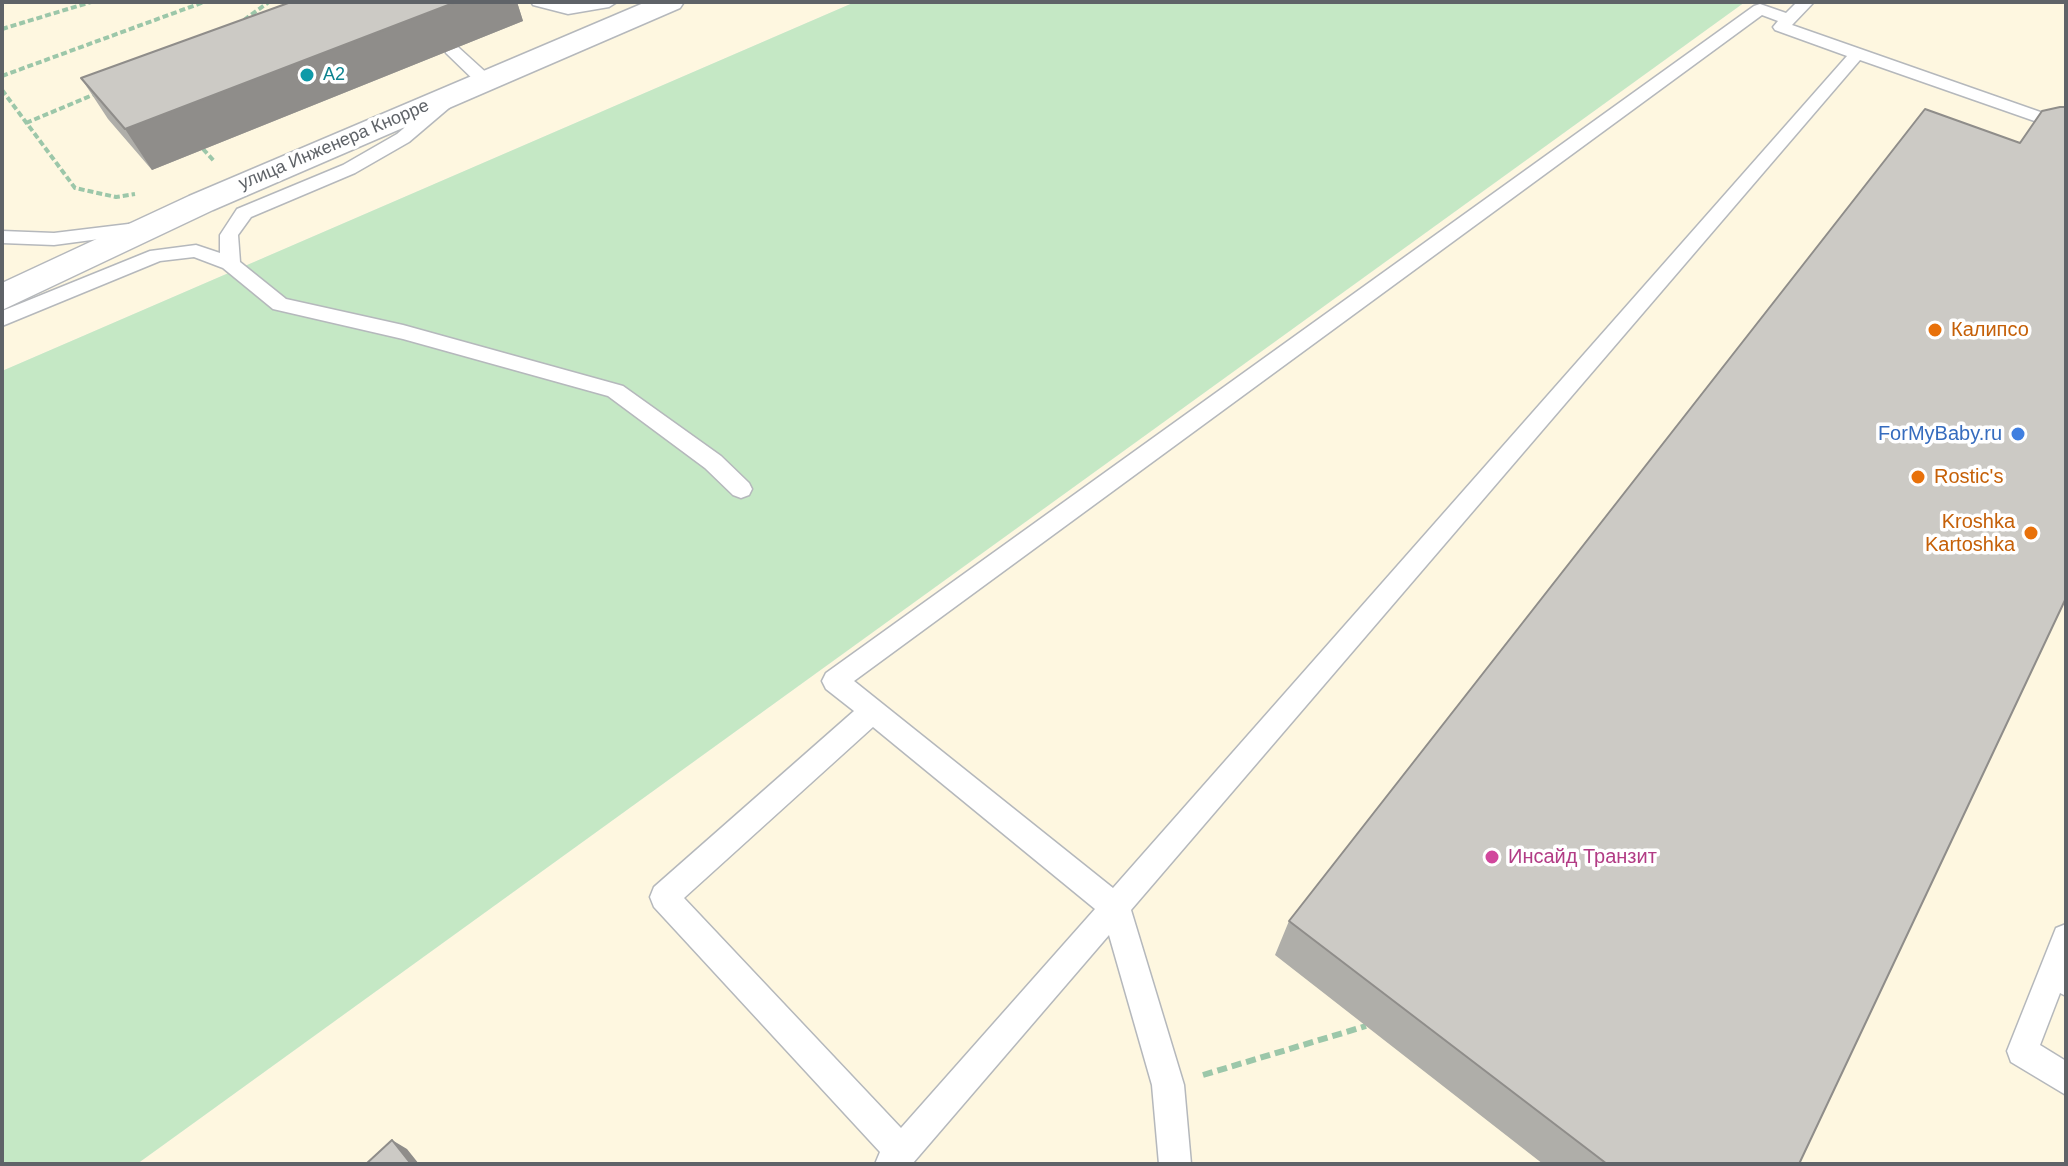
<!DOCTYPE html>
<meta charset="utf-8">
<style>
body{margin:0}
#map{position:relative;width:2068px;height:1166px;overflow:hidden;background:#f1efe8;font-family:Helvetica,sans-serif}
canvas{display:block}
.frame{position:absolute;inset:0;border:4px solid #5f6368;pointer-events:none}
</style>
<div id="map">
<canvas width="2068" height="1166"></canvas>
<div class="frame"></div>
</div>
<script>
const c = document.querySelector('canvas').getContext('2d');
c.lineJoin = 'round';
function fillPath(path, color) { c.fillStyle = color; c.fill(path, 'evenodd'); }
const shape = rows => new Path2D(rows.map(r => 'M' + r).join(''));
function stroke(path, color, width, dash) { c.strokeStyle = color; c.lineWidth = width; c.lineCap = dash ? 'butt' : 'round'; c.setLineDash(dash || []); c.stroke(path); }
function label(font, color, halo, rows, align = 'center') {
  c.font = font + ' Helvetica,sans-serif'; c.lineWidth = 7; c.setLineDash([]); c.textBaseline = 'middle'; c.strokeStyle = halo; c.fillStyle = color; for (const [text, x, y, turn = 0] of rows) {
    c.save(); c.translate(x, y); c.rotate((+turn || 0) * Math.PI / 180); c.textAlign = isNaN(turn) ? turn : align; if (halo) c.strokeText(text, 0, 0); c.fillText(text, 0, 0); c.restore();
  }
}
fillPath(shape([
 [2,2,855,2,2,371],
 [1745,2,2066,2,2066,1164,137,1164]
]), '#fef7e0');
fillPath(shape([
 [855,2,1745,2,137,1164,2,1164,2,371]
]), '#c5e8c5');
const service = shape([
 [531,2,568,4,617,2,609,7,568,14,533,5,531,2],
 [1797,2,1814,2,1792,25,2066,121,2066,132,1860,60,1131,910,1184,1085,1191,1164,1159,1164,1152,1085,1109,935,913,1163,875,1164,880,1152,654,907,650,897,654,887,854,711,826,689,822,681,826,673,1754,6,1760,4,1786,13,1797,2],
 [1762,15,1778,21,1773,27,1775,30,1847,56,1113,888,854,681,1762,15],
 [873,727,1095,909,901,1128,684,898,873,727],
 [452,45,458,47,490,76,492,80,490,84,478,84,446,53,446,47,452,45],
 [450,93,458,98,456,102,409,142,355,173,251,217,238,235,240,262,286,299,403,325,623,386,721,456,749,483,752,489,749,495,741,498,733,495,705,468,608,396,403,339,273,309,223,268,194,257,160,261,2,326,2,311,150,251,196,245,220,253,220,235,237,209,343,165,397,134,444,94,450,93],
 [145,222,152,224,154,228,152,232,54,245,2,243,2,231,54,233,145,222],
 [2066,924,2066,996,2060,993,2040,1045,2066,1061,2066,1095,2011,1062,2007,1051,2056,928,2066,924]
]);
const minor = shape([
 [646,2,684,2,680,8,213,210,2,310,2,283,189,196,646,2]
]);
stroke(service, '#b5b8bc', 3);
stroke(minor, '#b5b8bc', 3);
stroke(shape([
 [244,20,269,2],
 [2,29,91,2],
 [2,76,204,2],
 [2,90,75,188,116,197,135,194],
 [26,123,95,94],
 [203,149,215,162]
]), '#9cc7a9', 4, [6, 3]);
stroke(shape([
 [1203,1075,1366,1026]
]), '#9cc7a9', 6, [10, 5]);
fillPath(service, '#fff');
fillPath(minor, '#fff');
fillPath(shape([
 [291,2,517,2,523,21,152,170,108,119,81,78],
 [2042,111,1799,1164,1543,1164,1275,955,1289,921,2020,143]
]), '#afaea9');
fillPath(shape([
 [456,2,517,2,523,21,152,170,125,129],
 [392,1140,407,1149,419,1164,411,1164]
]), '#8f8d8a');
const building = shape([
 [291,2,456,2,125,129,81,78,291,2],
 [2060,107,2066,107,2066,598,1799,1164,1607,1164,1289,921,1925,109,2020,143,2042,111,2060,107],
 [392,1140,411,1164,366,1164,392,1140]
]);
fillPath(building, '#cccac5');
stroke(building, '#8f8d8a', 2);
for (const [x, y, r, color] of [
 [307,75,8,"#0f9aa8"],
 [1935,330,8,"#e8710a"],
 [2018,434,8,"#3f7fe0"],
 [1918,477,8,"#e8710a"],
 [2031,533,8,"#e8710a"],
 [1492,857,8,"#d1479c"]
]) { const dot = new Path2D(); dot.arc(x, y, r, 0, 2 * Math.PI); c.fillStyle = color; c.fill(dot); stroke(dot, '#fff', 3); }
label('18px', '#0d838f', '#fff', [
 ["А2",323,75]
], 'left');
label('18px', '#5f6368', '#fff', [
 ["улица Инженера Кнорре",334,145,-23]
]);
label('20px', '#c56008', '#fff', [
 ["Калипсо",1951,330],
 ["Rostic's",1934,477],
 ["Kroshka",2015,522,"right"],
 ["Kartoshka",2015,545,"right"]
], 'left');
label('20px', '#366cbe', '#fff', [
 ["ForMyBaby.ru",2002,434]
], 'right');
label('20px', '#b23c85', '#fff', [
 ["Инсайд Транзит",1508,857]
], 'left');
</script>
